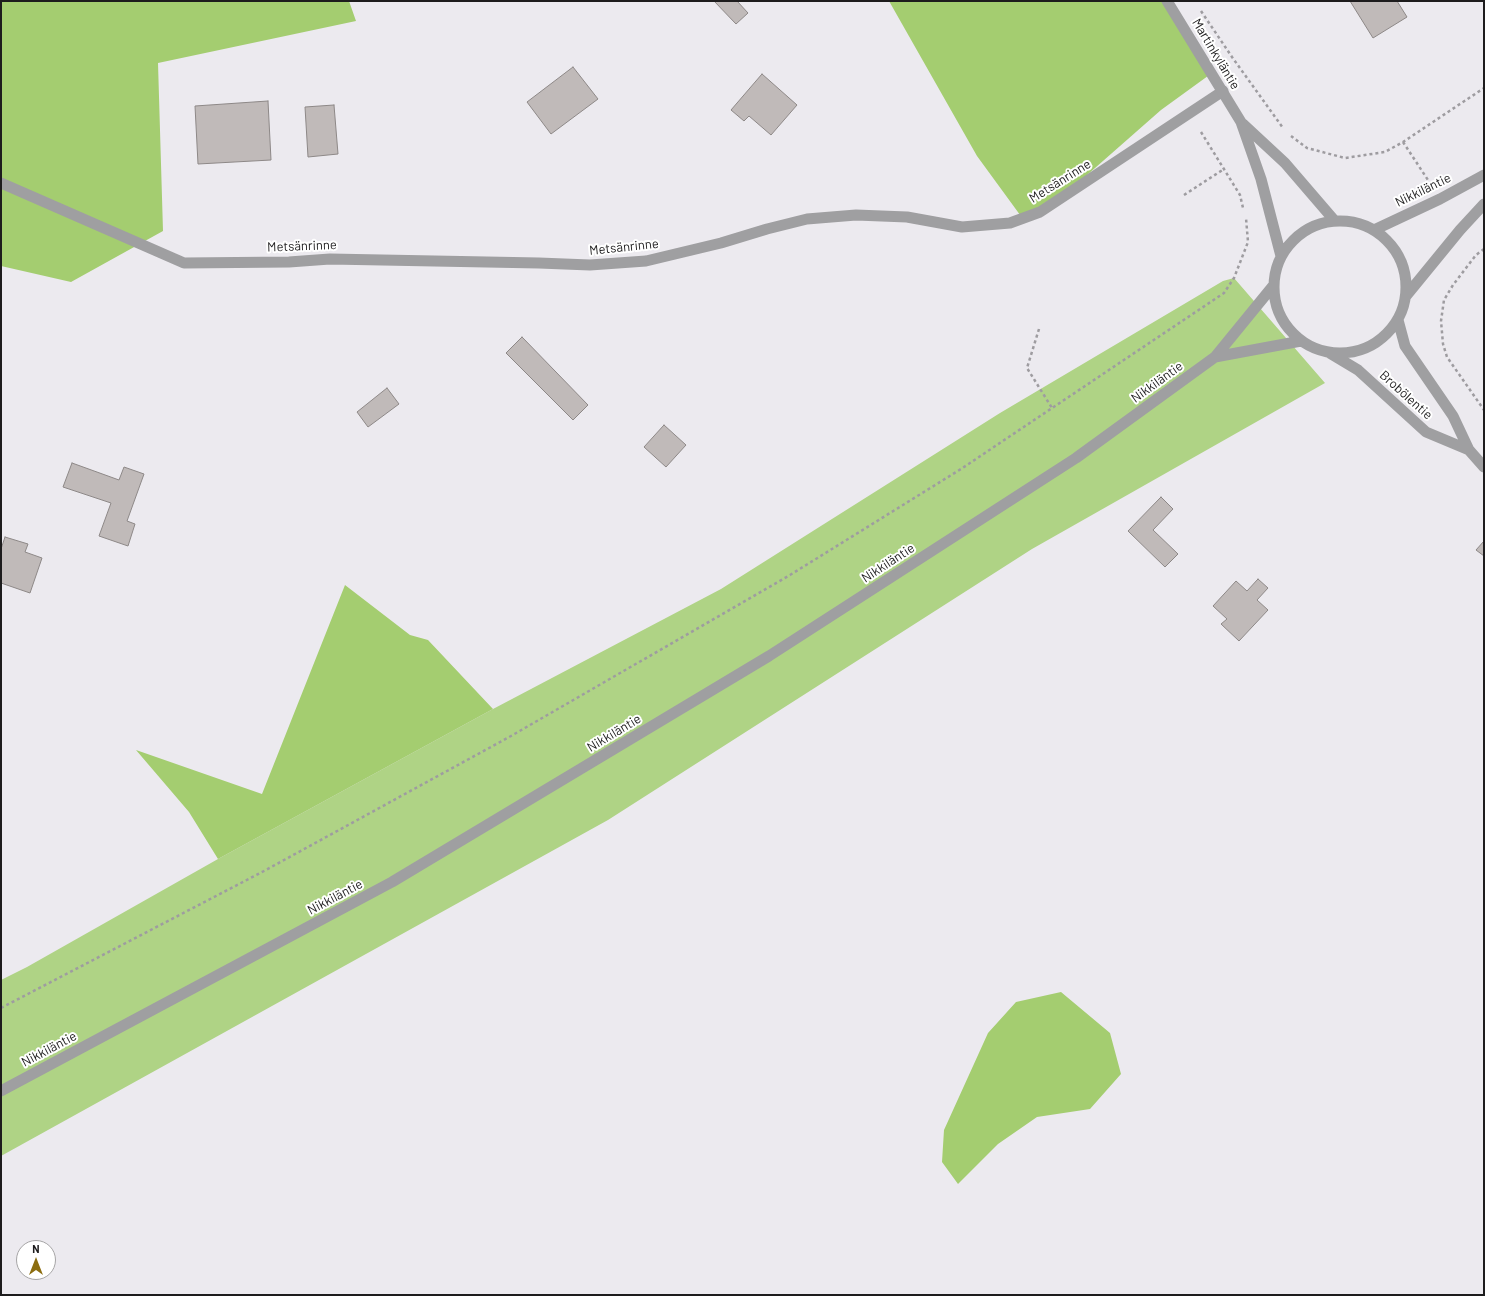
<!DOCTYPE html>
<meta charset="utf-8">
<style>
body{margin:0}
#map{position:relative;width:1485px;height:1296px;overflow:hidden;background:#eceaef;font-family:Barlow,sans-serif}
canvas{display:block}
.frame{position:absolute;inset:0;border:2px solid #1d1c1d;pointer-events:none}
.north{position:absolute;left:16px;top:1240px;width:40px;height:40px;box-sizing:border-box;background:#fff;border:1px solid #a5a4a5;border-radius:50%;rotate:0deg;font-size:11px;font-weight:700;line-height:16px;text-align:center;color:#1d1c1d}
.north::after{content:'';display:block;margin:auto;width:14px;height:18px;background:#8c6d0f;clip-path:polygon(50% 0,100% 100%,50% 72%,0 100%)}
</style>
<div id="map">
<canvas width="1485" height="1296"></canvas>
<div class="frame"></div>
<div class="north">N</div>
</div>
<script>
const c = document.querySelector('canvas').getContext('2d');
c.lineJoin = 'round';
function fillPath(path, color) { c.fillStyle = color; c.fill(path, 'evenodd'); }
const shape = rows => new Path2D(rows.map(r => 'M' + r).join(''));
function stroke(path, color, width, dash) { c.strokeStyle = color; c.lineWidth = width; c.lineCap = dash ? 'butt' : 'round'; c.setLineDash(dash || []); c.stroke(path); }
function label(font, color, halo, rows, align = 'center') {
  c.font = font + ' Barlow,sans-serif'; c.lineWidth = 4; c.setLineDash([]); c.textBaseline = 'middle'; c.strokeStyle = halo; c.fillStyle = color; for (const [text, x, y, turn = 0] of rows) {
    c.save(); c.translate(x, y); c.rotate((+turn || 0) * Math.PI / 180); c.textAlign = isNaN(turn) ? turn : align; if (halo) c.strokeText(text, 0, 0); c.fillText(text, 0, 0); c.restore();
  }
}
fillPath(shape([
 [1234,278,1325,383,1032,549,608,820,1,1156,1,980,27,967,218,859,493,709,721,589,1000,413,1223,281]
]), '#afd385');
fillPath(shape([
 [1,1,349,1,356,21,158,63,163,231,71,282,1,266],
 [889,1,1167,1,1212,73,1161,110,1062,197,1023,219,977,156],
 [345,585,410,635,428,640,493,709,218,859,189,812,136,750,262,794],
 [1061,992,1110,1033,1121,1074,1090,1109,1037,1117,998,1144,958,1184,942,1162,944,1130,988,1033,1016,1002]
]), '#a4cd70');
const building = shape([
 [714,1,737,1,748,13,736,24,714,1],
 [1350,1,1397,1,1407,17,1373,38,1350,1],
 [573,67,598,99,551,134,527,102,573,67],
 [762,74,797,105,771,135,749,116,744,121,731,110,762,74],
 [268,101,271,160,198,164,195,106,268,101],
 [334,105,338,154,308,157,305,107,334,105],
 [522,337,588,405,573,420,506,353,522,337],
 [387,388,399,404,368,427,357,412,387,388],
 [664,425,686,445,666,467,644,447,664,425],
 [72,463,119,480,124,467,144,474,127,521,135,524,128,546,99,536,111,503,63,487,72,463],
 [1161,497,1173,509,1153,530,1178,554,1165,567,1128,531,1161,497],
 [5,537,28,544,25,552,42,558,30,593,1,583,1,549,5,537],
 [1484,541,1484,556,1476,550,1484,541],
 [1258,579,1268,588,1257,600,1268,610,1239,641,1221,624,1227,619,1213,606,1236,581,1247,591,1258,579]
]);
fillPath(building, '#c0bab9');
stroke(building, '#8d8887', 1);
stroke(shape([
 [1201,11,1232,57,1283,128],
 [1201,132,1240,195,1243,208],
 [1291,136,1307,148,1345,158,1385,152,1403,142,1484,88],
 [1403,142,1428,180],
 [1184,195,1224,169],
 [1484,249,1476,255,1453,285,1444,300,1441,321,1443,344,1447,357,1484,410],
 [1039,329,1027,368,1052,408],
 [1,1008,264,871,511,736,790,575,961,469,1224,293,1234,278,1248,242,1246,218]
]), '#9e9ca0', 2.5, [3, 3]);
stroke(shape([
 [1,183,184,263,289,262,330,259,539,263,590,265,646,261,721,243,767,229,807,219,856,215,907,217,962,227,1010,223,1040,212,1223,91]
]), '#9f9fa1', 11);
stroke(shape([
 [1167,1,1241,122,1261,179,1281,256],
 [1243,124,1285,163,1334,220],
 '1274 287a66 66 0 1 1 132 0a66 66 0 1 1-132 0Z',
 [1374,230,1440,199,1484,175],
 [1406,296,1460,230,1484,204],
 [1398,320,1405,346,1453,416,1469,450,1484,467],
 [1328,352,1358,370,1426,432,1469,450],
 [1215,357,1301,341],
 [1,1091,392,882,769,656,1076,458,1215,357,1273,286]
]), '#9f9fa1', 11);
label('13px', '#1d1c1d', '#fff', [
 ["Martinkyläntie",1216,54,59],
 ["Metsänrinne",1060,181,-32],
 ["Nikkiläntie",1423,190,-26],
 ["Metsänrinne",302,246,-2],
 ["Metsänrinne",624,247,-6],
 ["Nikkiläntie",1157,382,-36],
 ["Brobölentie",1406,395,42],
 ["Nikkiläntie",888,563,-33],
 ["Nikkiläntie",614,733,-31],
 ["Nikkiläntie",335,897,-28],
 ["Nikkiläntie",49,1049,-28]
]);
</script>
